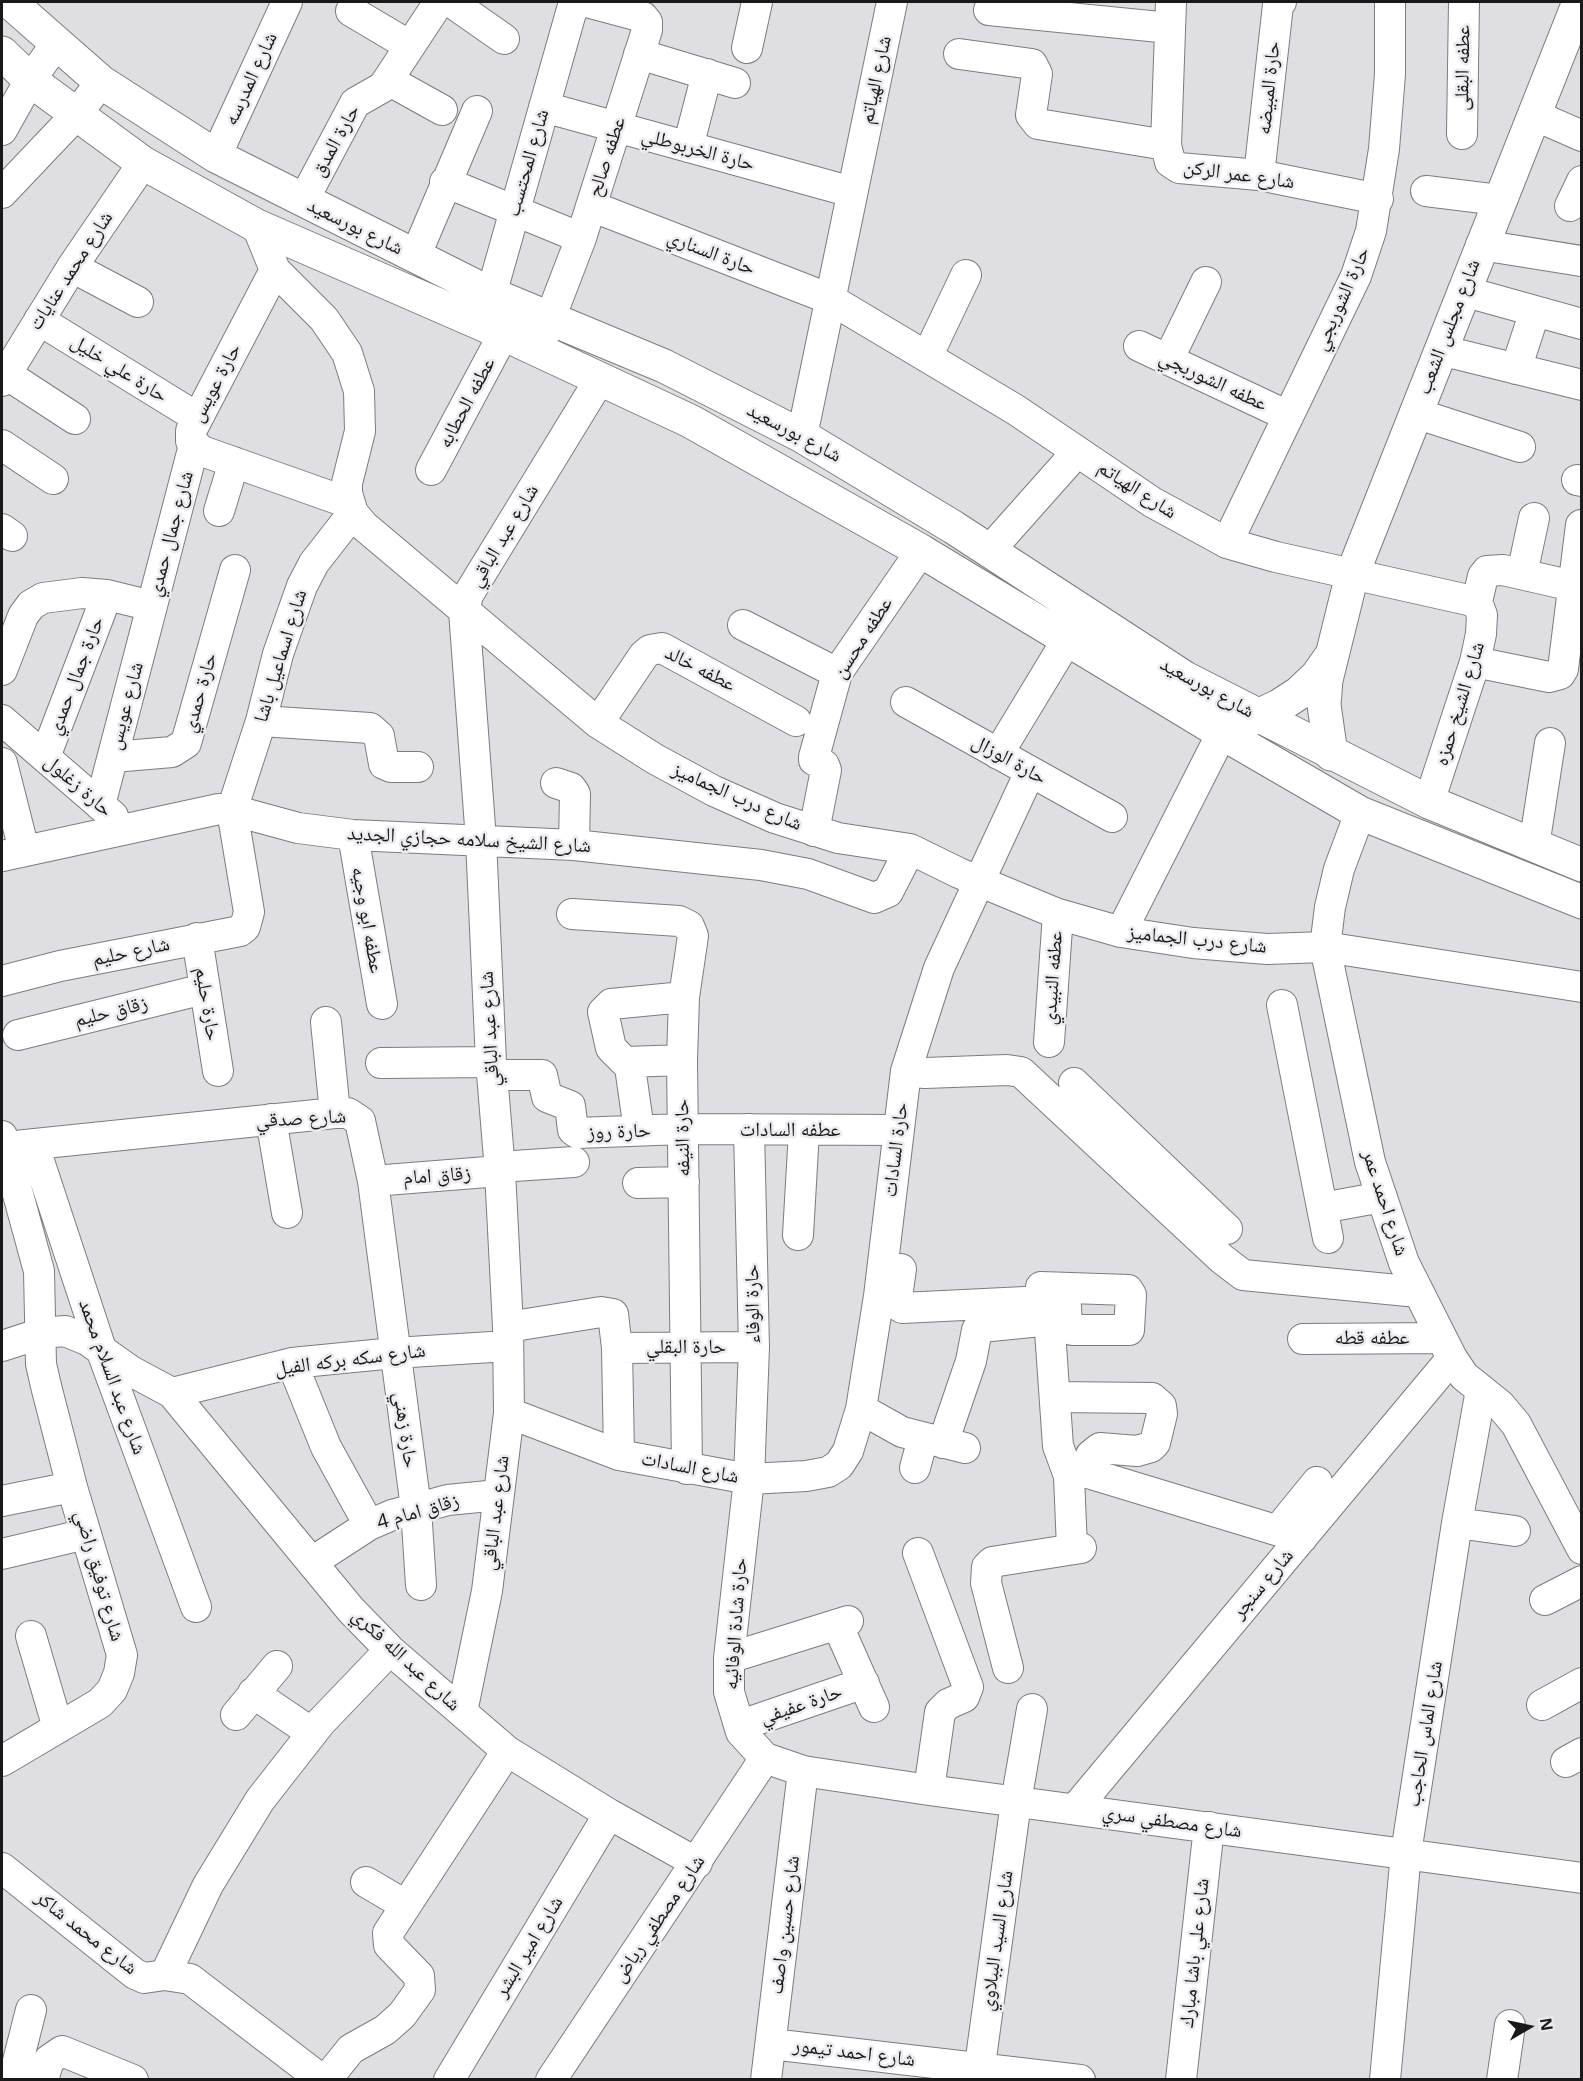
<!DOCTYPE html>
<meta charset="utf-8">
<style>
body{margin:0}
#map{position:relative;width:1583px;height:2081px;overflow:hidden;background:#dfdee2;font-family:"Open Sans",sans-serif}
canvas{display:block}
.frame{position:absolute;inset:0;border:3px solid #1a191a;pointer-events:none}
.north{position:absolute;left:1499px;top:1997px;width:60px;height:60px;-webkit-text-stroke:4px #edebef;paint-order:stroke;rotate:81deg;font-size:16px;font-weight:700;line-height:24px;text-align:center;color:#1a191a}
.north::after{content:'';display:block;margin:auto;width:21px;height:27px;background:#1a191a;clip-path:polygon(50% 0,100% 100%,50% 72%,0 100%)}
</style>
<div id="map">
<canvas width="1583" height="2081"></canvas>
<div class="frame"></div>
<div class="north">N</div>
</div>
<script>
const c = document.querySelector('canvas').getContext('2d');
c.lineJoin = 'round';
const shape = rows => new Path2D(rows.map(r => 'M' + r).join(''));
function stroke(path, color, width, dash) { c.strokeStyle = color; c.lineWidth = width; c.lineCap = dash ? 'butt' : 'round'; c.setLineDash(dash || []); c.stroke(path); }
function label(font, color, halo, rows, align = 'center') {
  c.font = font + ' "Open Sans","Noto Naskh Arabic",sans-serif'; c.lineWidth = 5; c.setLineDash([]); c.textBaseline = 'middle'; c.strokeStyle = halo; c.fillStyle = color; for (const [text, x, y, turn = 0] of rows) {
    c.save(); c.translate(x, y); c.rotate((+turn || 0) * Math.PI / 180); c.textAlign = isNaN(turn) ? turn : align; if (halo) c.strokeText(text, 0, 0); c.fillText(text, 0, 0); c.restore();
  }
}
const minor = shape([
 [451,2,504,39],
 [989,10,1170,28],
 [351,11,410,46],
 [747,48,757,2],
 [639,54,735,83],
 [959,54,1032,64,1037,74,1031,115,1038,124,1166,145,1170,162,1179,168,1259,175,1378,199],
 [388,80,442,110],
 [544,107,852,192],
 [1534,115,1582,136],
 [2,130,30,80,56,44],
 [1462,134,1464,2],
 [1166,145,1171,2],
 [688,147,707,74],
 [216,156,287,2],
 [1259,175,1278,5,1281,2],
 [445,182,581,238],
 [1426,191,1499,200],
 [2,193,76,115,101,82],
 [303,201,355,103,383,87,439,2],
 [591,206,830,299,1016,410,1152,502,1227,543,1276,557,1477,602],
 [1570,206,1582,181],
 [257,226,275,270,324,319,347,353,359,391,360,431,347,483,347,493,353,513,364,526,598,723,655,759,714,791,775,818,838,838,910,849,959,873,1058,914,1121,932,1193,943,1267,949,1325,947,1582,987],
 [1481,245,1581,261],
 [415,257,477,111],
 [72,267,138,302],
 [275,270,191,431,191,441,202,451,349,503],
 [1463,291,1582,324],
 [485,316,574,2],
 [39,320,198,418],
 [541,342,581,238,647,30,647,22,643,17,587,2],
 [1139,346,1288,416],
 [1440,350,1582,385],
 [927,357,966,275],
 [1168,360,1206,282],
 [1516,369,1535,311],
 [6,374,75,419],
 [2,381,72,267,143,163],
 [1415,413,1520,447],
 [802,436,892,2],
 [2,445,53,479],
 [431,470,503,335],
 [1577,480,1582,481],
 [219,511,234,462],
 [2,529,12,536],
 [1227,543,1356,276,1371,231,1384,149,1390,74,1390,2],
 [989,551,1077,452],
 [1522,574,1534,518],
 [743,625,837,673],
 [1475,662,1549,677,1560,674,1563,669,1581,525],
 [2,670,23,616,31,605,43,598,82,593,107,595,152,606],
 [906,702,1112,817],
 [2,720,113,816],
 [261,721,370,728,379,736,384,764,391,767,418,767],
 [598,723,644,655,650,650,662,648,796,721],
 [998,754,1067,640],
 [45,757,107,595],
 [113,757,172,752,186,743,235,570],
 [2,763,24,850],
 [556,783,571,788,575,794,574,845],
 [1429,802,1475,662,1481,634,1482,615,1477,602,1483,576,1487,571,1503,570,1582,588],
 [100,805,194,445],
 [1360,813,1339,869,1330,907,1325,947,1370,1162,1404,1263,1452,1358,1464,1376,1500,1405,1516,1424,1582,1549],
 [814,831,826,770,824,765,814,760,814,757,837,673,921,551],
 [353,835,382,1004],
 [1534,846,1550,743],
 [2,856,219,809,232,810,298,828,353,835,574,845,761,865,808,874,874,898,888,892,910,849],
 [572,914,679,921,689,926,693,936,684,997,682,1060,687,1469],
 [1121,932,1222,733],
 [197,938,218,1071],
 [2,981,60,966,240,931,245,927,249,912,232,810,261,721,278,654,302,586,314,563,353,513],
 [1282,1005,1328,1238],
 [326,1022,335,1113],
 [18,1035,204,989],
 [1049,1042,1058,914],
 [627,1062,682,1060],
 [381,1063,491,1062],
 [906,1071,925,1073,1007,1070,1021,1072,1222,1259,1243,1275,1418,1292],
 [492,1075,542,1075,547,1097,570,1106,573,1130,577,1133,682,1129,898,1130],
 [1074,1083,1227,1229],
 [271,1119,287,1213],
 [749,1129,754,1347,749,1479,729,1658,729,1692,741,1732,765,1758,803,1771,929,1790,1582,1878],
 [639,1130,630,1067,611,1048,603,1012,611,1004,684,997],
 [2,1136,39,1271,41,1364,46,1386,72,1487,122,1655,119,1673,112,1690,100,1703,2,1761],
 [34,1146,101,1349,196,1607],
 [6,1147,335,1113,348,1113,360,1121,373,1181,416,1508,421,1585],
 [499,1167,574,1162],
 [373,1181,500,1171],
 [638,1183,684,1182],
 [1322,1208,1382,1197],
 [798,1235,804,1131],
 [901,1269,896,1304,902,1308,1066,1300],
 [1041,1287,1128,1290,1131,1295,1129,1330,1072,1330,1067,1325,1065,1290],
 [508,1327,601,1312,613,1314,617,1348,619,1455],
 [1303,1339,1441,1338],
 [2,1346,42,1333,65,1331,87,1340,131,1371,172,1393,292,1363,394,1353,508,1346],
 [617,1348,754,1347],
 [292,1363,326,1447,369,1525],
 [172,1393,351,1610,390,1650,507,1751,609,1814,697,1863],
 [1055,1397,1152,1398,1161,1406,1162,1414,1155,1443,1151,1447,1137,1451,1100,1448,1091,1455,1085,1473],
 [861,1409,902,1432,965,1448],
 [509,1413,619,1455,749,1479,806,1476,828,1472,839,1465,848,1451,861,1409,879,1296,906,1071,939,968,1030,772],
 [943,1443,971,1361,977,1330,981,1327,1041,1321,1046,1324,1050,1331,1058,1446,1069,1476,1072,1549],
 [1068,1467,1302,1538],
 [915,1468,923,1438],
 [2,1501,72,1487],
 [1457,1523,1515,1531],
 [1278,1530,1317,1482],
 [918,1553,968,1687,964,1697,948,1704,940,1712,929,1790],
 [2,1554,86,1534],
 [312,1562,369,1525,392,1515,448,1500,498,1495],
 [1545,1600,1582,1581],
 [838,1626,874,1707],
 [31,1636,58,1728],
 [729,1658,848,1621],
 [1008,1668,986,1583,987,1567,992,1562,1081,1548],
 [253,1693,312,1733],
 [1542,1705,1582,1683],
 [462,1712,487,1591,509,1413,508,1327,500,1171,491,1062,481,840,464,611,468,595,600,379],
 [236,1715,277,1666],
 [741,1732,753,1721,864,1683],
 [1566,1762,1582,1753],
 [1075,1809,1452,1358],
 [2,1868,135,1974,144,1978,165,1975,190,1979,322,2080],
 [366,1882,405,1905],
 [165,1975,208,1885,260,1800,321,1722,390,1650],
 [771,2044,1080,2080],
 [15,2073,31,2010],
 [43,2080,49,2060,62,2051,133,2080],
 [326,2080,351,2049,385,2030,402,2015,420,1990,419,1976,389,1945,388,1933,507,1751],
 [449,2080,609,1814],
 [551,2080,765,1758],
 [766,2080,803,1771],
 [978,2080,1016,1802,1032,1709],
 [1181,2080,1209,1827],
 [1385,2080,1406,1853,1457,1523,1481,1390],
 [1502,2080,1510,2025]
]);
const major = shape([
 [10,2,101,82,216,156,491,294,664,366,802,436,953,527,1185,678,1429,802,1582,865],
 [2,53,30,80,143,163,257,226,482,324,690,421,921,551,1222,733,1360,813,1582,902],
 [1243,723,1279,706,1299,693,1317,676,1331,656],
 [1331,754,1324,705,1326,680,1352,575,1579,2]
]);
stroke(minor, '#7d7b7f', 32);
stroke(major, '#7d7b7f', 35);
stroke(minor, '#fff', 30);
stroke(major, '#fff', 33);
label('20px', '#1a191a', '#edebef', [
 ["عطفه البقلى",1463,68,-89],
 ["شارع المدرسه",251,79,-65],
 ["شارع الهياتم",876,80,-78],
 ["حارة المبيضه",1269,88,-84],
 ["حارة المدق",336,141,-61],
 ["حارة الخربوطلي",698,150,15],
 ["عطفه صالح",607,157,-72],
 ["شارع المحتسب",528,163,-74],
 ["شارع عمر الركن",1239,175,8],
 ["شارع بورسعيد",355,227,26],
 ["حارة السناري",711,253,21],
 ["شارع محمد عنايات",71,271,-57],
 ["حارة الشوربجي",1342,299,-66],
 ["شارع مجلس الشعب",1449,327,-69],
 ["حارة علي خليل",119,369,32],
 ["عطفه الشوربجي",1213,381,25],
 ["حارة عويس",216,383,-62],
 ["عطفه الحطابه",467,403,-62],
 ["شارع بورسعيد",794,433,28],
 ["شارع الهياتم",1137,490,33],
 ["شارع جمال حمدي",171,534,-75],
 ["شارع عبد الباقي",504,536,-59],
 ["عطفه محسن",863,638,-57],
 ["شارع اسماعيل باشا",281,656,-73],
 ["عطفه خالد",700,669,27],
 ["حارة جمال حمدي",76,676,-69],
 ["شارع بورسعيد",1207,688,29],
 ["حارة حمدي",200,693,-74],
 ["شارع الشيخ حمزه",1460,704,-73],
 ["شارع عويس",126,706,-75],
 ["حارة الوزال",1009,760,29],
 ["حارة زغلول",78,786,41],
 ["شارع درب الجماميز",737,797,24],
 ["شارع الشيخ سلامه حجازي الجديد",469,840,3],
 ["عطفه ابو وجيه",367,920,80],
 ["شارع درب الجماميز",1197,940,6],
 ["شارع حليم",131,952,-12],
 ["عطفه النبيدي",1053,978,-86],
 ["حارة حليم",207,1004,81],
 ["زقاق حليم",111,1012,-14],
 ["شارع عبد الباقي",490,1029,-93],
 ["شارع صدقي",301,1119,-3],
 ["عطفه السادات",790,1130],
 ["حارة روز",619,1132,-2],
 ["حارة النيفه",683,1138,-91],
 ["حارة السادات",896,1150,-83],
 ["زقاق امام",437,1176,-4],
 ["شارع احمد عمر",1385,1203,72],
 ["حارة الوفاء",753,1304,-91],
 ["عطفه قطه",1372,1338],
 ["حارة البقلي",686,1347],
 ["شارع سكه بركه الفيل",350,1360,-7],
 ["شارع عبد السلام محمد",112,1377,70],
 ["حارة زهني",405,1430,82],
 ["شارع السادات",690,1468,11],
 ["زقاق امام 4",418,1512,-16],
 ["شارع عبد الباقي",496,1513,-83],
 ["شارع توفيق راضي",99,1576,74],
 ["شارع سنجر",1263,1584,-50],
 ["حارة شادة الوفائيه",736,1624,-86],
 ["شارع عبد الله فكري",406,1660,43],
 ["حارة عفيفي",801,1705,-19],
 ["شارع الماس الحاجب",1425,1734,-81],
 ["شارع مصطفي سري",1172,1822,8],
 ["شارع مصطفي رياض",659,1919,-56],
 ["شارع حسين واصف",785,1925,-83],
 ["شارع محمد شاكر",86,1933,38],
 ["شارع السيد الببلاوي",997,1941,-82],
 ["شارع امير البشر",529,1947,-59],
 ["شارع علي باشا مبارك",1195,1953,-84],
 ["شارع احمد تيمور",854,2053,7]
]);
</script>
